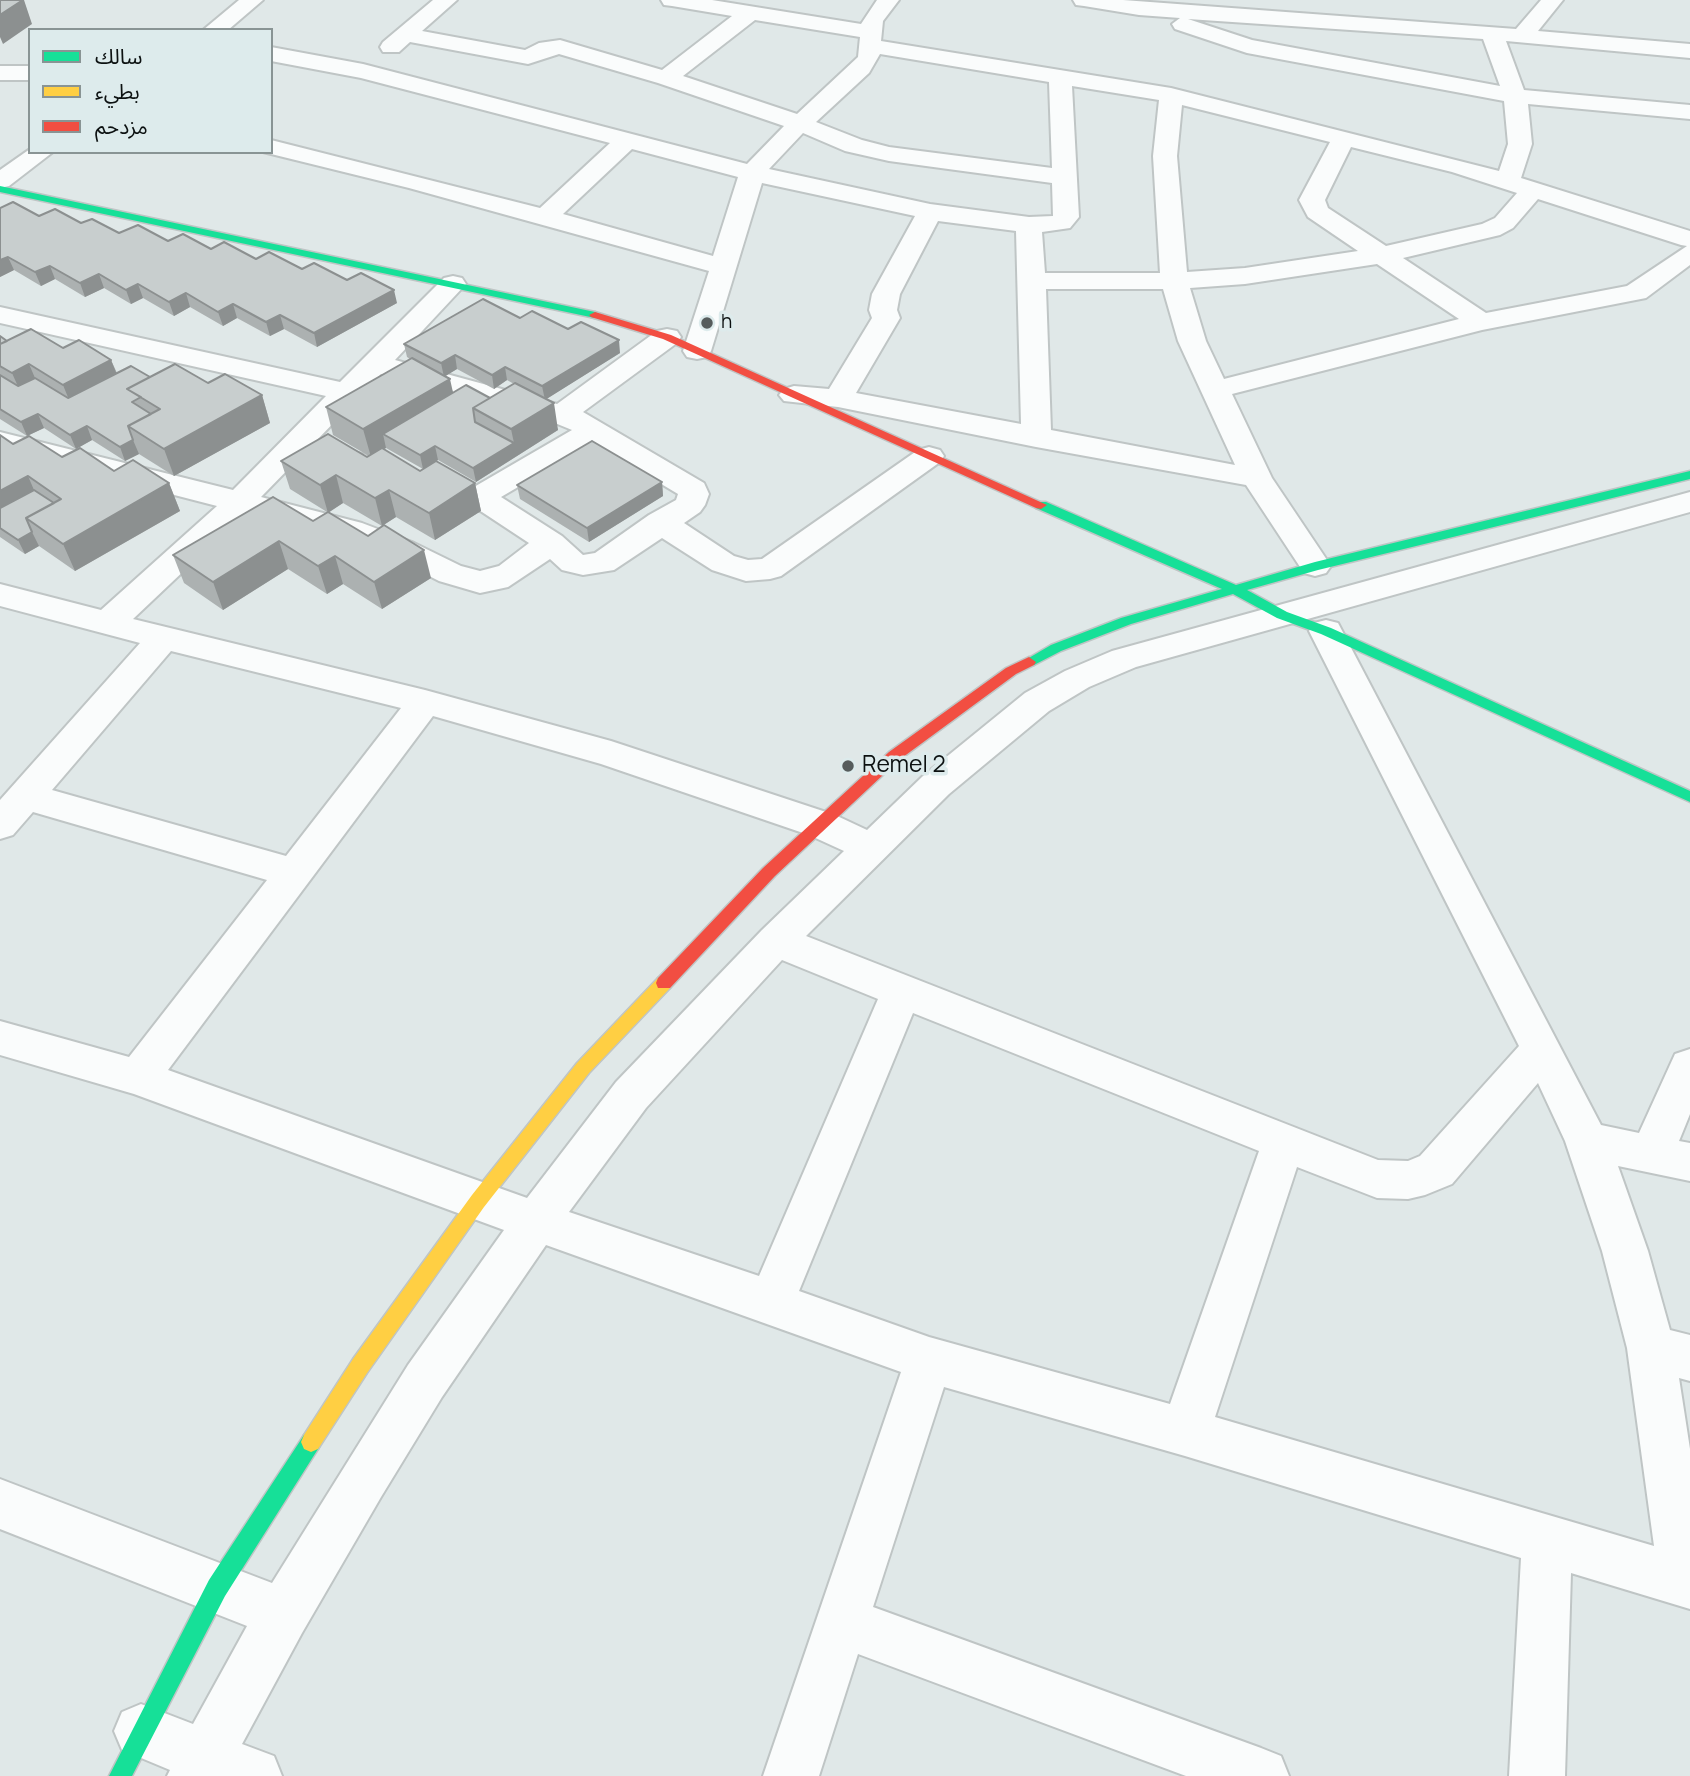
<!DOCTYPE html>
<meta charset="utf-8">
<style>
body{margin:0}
#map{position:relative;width:1690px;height:1776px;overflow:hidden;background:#e0e8e8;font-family:Manrope,"Noto Sans Arabic",sans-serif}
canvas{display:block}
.legend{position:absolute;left:28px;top:28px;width:245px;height:126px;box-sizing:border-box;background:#ddebec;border:2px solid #899494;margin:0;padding:9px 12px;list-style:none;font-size:21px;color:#0c1111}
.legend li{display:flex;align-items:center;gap:14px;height:35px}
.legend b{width:35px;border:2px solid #899494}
</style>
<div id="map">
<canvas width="1690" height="1776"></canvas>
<ul class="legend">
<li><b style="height:9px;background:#16e098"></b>سالك</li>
<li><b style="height:9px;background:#ffcf43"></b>بطيء</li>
<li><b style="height:9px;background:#f24e42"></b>مزدحم</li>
</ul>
</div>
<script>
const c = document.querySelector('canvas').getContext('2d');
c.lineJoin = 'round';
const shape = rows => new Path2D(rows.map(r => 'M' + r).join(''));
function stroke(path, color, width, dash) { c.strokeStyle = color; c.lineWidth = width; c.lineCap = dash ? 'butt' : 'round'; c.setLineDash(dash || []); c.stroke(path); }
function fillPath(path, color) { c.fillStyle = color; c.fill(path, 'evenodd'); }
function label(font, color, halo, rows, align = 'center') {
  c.font = font + ' Manrope,sans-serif'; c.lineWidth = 7; c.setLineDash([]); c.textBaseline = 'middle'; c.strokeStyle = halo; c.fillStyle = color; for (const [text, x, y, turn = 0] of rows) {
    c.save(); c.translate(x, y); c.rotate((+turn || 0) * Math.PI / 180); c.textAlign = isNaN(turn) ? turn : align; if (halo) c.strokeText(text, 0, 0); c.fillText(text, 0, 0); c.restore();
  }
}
const street = shape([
 [239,0,263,0,228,30,203,30,239,0],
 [433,0,457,0,422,31,525,50,539,43,560,40,662,70,732,16,672,6,664,5,661,0,712,0,861,24,877,0,899,0,883,21,881,41,1171,88,1499,171,1508,144,1504,101,1247,53,1175,29,1172,24,1180,18,1139,15,1084,6,1076,5,1073,0,1123,0,1516,29,1541,0,1563,0,1538,31,1690,44,1690,58,1506,41,1524,90,1690,105,1690,119,1528,104,1532,144,1521,178,1690,231,1690,265,1646,298,1482,330,1232,394,1272,478,1331,566,1326,573,1315,576,1304,573,1246,485,1036,447,838,407,784,401,779,395,784,389,794,386,829,389,872,318,869,310,872,294,915,216,762,183,711,351,707,357,697,359,687,357,683,351,709,271,409,188,263,152,271,152,271,140,540,208,610,143,361,78,271,61,271,47,363,64,747,164,784,126,658,83,559,54,528,64,410,42,399,52,383,52,380,47,383,42,433,0],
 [1188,19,1483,39,1500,86,1252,40,1188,19],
 [755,20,860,37,858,57,797,114,683,76,755,20],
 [880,54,1049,82,1052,168,889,147,862,140,816,122,869,73,880,54],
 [1072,86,1159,100,1153,156,1160,273,1045,273,1042,232,1070,228,1079,217,1072,86],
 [1182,105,1330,142,1299,200,1308,217,1358,251,1245,268,1187,272,1177,156,1182,105],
 [803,133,845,151,889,161,1052,183,1053,216,1029,217,930,204,769,169,803,133],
 [1351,147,1452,172,1517,193,1495,218,1482,224,1386,246,1328,208,1325,200,1351,147],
 [632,149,738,177,713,256,563,214,632,149],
 [1538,199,1681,245,1687,246,1627,286,1486,313,1403,258,1500,235,1513,228,1538,199],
 [938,221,1016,231,1021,424,856,393,900,318,897,310,900,294,938,221],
 [1377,264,1459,319,1224,379,1206,341,1190,288,1245,284,1377,264],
 [1046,289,1163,289,1178,341,1235,465,1051,430,1046,289],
 [0,66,30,66,30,80,0,80,0,66],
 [30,149,30,152,53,152,9,186,0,188,0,170,30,149],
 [453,276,462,278,466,284,395,360,557,404,657,331,667,329,677,331,681,337,677,343,583,412,704,483,709,494,705,505,700,512,684,523,734,556,748,560,762,559,918,450,929,447,940,450,944,456,940,462,781,576,770,579,746,581,712,570,662,538,614,570,583,575,562,570,550,559,508,587,480,593,439,581,390,556,340,537,245,513,133,619,425,690,611,741,835,815,867,830,923,776,1025,693,1065,671,1112,651,1690,492,1690,512,1136,667,1089,687,1049,711,949,794,806,936,1378,1160,1408,1161,1420,1156,1519,1046,1309,631,1314,623,1326,620,1338,623,1601,1125,1639,1133,1675,1054,1690,1049,1690,1114,1679,1141,1690,1143,1690,1181,1618,1166,1648,1251,1670,1330,1690,1335,1690,1381,1679,1378,1690,1449,1690,1609,1571,1573,1565,1776,1509,1776,1521,1558,1185,1456,944,1387,873,1607,1261,1748,1281,1756,1289,1776,1186,1776,858,1654,819,1776,763,1776,901,1372,546,1245,442,1397,381,1497,302,1633,242,1744,274,1756,282,1776,167,1776,170,1770,122,1750,114,1731,122,1712,141,1704,193,1724,247,1626,0,1529,0,1479,272,1583,408,1365,504,1230,134,1094,0,1055,0,1021,129,1057,267,880,33,812,13,835,0,839,0,800,140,643,0,606,0,584,101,610,217,506,0,450,0,432,233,490,326,396,0,323,0,307,340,382,444,278,453,276],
 [381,374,550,421,572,430,474,487,430,472,419,474,415,481,419,488,482,512,529,543,499,566,480,571,461,566,412,542,362,523,261,497,301,456,355,470,366,467,370,461,366,455,315,442,381,374],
 [593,443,678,494,676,500,649,515,595,553,583,555,562,536,501,497,593,443],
 [171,651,401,708,286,856,52,790,171,651],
 [433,716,601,764,809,835,844,851,762,930,616,1082,527,1198,168,1070,433,716],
 [782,960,878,999,759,1276,569,1212,646,1108,782,960],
 [913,1013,1259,1151,1170,1404,929,1337,799,1291,913,1013],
 [1538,1083,1565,1141,1602,1251,1627,1348,1654,1546,1215,1417,1297,1167,1377,1198,1408,1199,1425,1195,1452,1184,1538,1083]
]);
const fast = shape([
 [0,186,595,312,601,315,595,318,0,192,0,186],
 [1690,471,1690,479,1318,570,1247,590,1287,612,1331,628,1690,791,1690,802,1321,634,1277,618,1233,594,1131,624,1061,651,1034,665,1024,665,1022,662,1051,645,1121,618,1222,589,1036,508,1036,502,1046,502,1236,585,1315,562,1690,471],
 [311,1432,318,1435,321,1442,318,1449,225,1596,132,1776,109,1776,209,1580,304,1435,311,1432]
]);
const slow = shape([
 [664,976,670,978,672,983,670,988,589,1073,484,1207,367,1373,318,1449,311,1452,304,1449,301,1442,304,1435,353,1359,472,1195,577,1063,658,978,664,976]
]);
const jam = shape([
 [595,312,671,335,1047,505,1041,509,1036,508,663,339,591,317,589,315,595,312],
 [1029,657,1036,662,1034,665,1016,674,899,760,775,876,670,988,658,988,656,983,658,978,763,868,889,752,1006,668,1029,657]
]);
stroke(street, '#bfc5c5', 4);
stroke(fast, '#bfc5c5', 3);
stroke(slow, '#bfc5c5', 3);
stroke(jam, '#bfc5c5', 3);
fillPath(street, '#fafcfc');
fillPath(fast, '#16e098');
fillPath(slow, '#ffcf43');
fillPath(jam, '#f24e42');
fillPath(shape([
 [0,208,81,223,119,233,211,249,302,269,397,303,317,347,284,329,270,336,237,318,223,326,190,307,174,316,143,298,131,304,104,288,85,297,55,279,41,286,14,270,0,277],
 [520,318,568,329,620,353,546,399,558,430,476,482,438,460,436,461,475,483,481,511,435,540,396,517,382,526,343,503,328,512,431,578,382,609,343,584,327,594,288,569,223,610,184,583,173,555,313,521,327,512,290,489,281,461,369,456,333,435,326,407,410,359,407,357,404,344],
 [457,369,494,389,507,380,514,384,490,398,453,392,445,376],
 [386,448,423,469,420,471,383,449],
 [0,336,7,341,63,348,111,360,117,373,208,383,262,395,270,423,174,476,139,454,125,461,92,440,76,449,44,428,27,436,0,419],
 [0,435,13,444,114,471,169,483,180,511,75,571,39,546,25,554,0,537],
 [662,482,663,496,589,542,520,499,517,485]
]), '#acb1b1');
fillPath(shape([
 [23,0,24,0,32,24,3,44,0,37,0,15],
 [8,257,14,270,0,277,0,260],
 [50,266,55,279,41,286,35,272],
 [99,274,104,288,85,297,80,283],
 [138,284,143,298,131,304,126,290],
 [394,290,397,303,317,347,314,333],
 [186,293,190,307,174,316,169,302],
 [233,304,237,318,223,326,218,312],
 [280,315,284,329,270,336,266,322],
 [619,340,620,353,545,400,542,386],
 [455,355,457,369,444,377,441,363],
 [111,360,122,387,74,412,63,385],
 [29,364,41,392,24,400,12,373],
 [505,367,507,380,494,389,492,375],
 [450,379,456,406,383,434,386,448,371,457,363,429],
 [262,395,270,423,174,476,164,449],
 [554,403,558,430,476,482,473,468,514,443,511,429],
 [38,414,44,428,27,436,21,422],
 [87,426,92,440,76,449,70,435],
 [133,440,139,454,125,461,120,447],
 [435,446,438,460,423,469,420,455],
 [336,475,343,503,328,513,320,485],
 [28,476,40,504,0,526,0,491],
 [662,482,663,496,589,542,587,528],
 [169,483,180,511,75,571,63,544],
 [475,483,481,511,435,540,429,513],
 [389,490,396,517,382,526,375,498],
 [32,532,39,546,25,554,18,540],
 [279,541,288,569,223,610,213,582],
 [424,550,431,578,382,609,374,582],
 [335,556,343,584,327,594,318,566]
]), '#8c9090');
const building = shape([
 [0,0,23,0,0,15,0,0],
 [13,202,39,216,55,209,81,223,92,219,119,233,138,225,168,241,183,234,211,249,224,242,256,259,269,252,302,269,314,263,347,280,361,273,394,290,314,333,280,315,266,322,233,304,218,312,186,293,169,302,138,284,126,290,99,274,80,283,50,266,35,272,8,257,0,260,0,208,13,202],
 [483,299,520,318,532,311,568,329,581,322,619,340,542,386,505,367,492,375,455,355,441,363,404,344,483,299],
 [31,329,63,348,79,340,111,360,63,385,29,364,12,373,0,366,0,344,31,329],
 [0,336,7,341,0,344,0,336],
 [412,358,450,379,363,429,326,407,412,358],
 [175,364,208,383,225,374,262,395,164,449,128,426,160,409,127,389,175,364],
 [131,366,150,377,127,389,141,397,132,402,151,414,128,426,133,440,120,447,87,426,70,435,38,414,21,422,0,409,0,375,18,386,35,378,68,398,131,366],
 [515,383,554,403,511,429,473,408,515,383],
 [466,385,490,398,473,408,475,422,514,443,473,468,435,446,420,455,383,434,466,385],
 [328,434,367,457,382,448,420,471,436,461,475,483,429,513,389,490,375,498,336,475,320,485,281,461,328,434],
 [0,435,13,444,29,436,62,457,80,448,114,471,133,460,169,483,63,544,26,518,61,499,28,476,0,491,0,435],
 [592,441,662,482,587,528,517,485,592,441],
 [34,490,54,503,26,518,32,532,18,540,0,528,0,508,34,490],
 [273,497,313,521,328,512,368,536,384,525,424,550,374,582,335,556,318,566,279,541,213,582,173,555,273,497]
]);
fillPath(building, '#c8cece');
stroke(building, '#8c9090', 2);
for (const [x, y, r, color] of [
 [707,323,7,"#565c5c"],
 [848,766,7,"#565c5c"]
]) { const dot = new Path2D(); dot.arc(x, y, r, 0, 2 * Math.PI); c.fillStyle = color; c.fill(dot); stroke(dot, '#ddebec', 2.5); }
label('19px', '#0c1111', '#ddebec', [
 ["h",721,323]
], 'left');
label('23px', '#0c1111', '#ddebec', [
 ["Remel 2",862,766]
], 'left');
</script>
